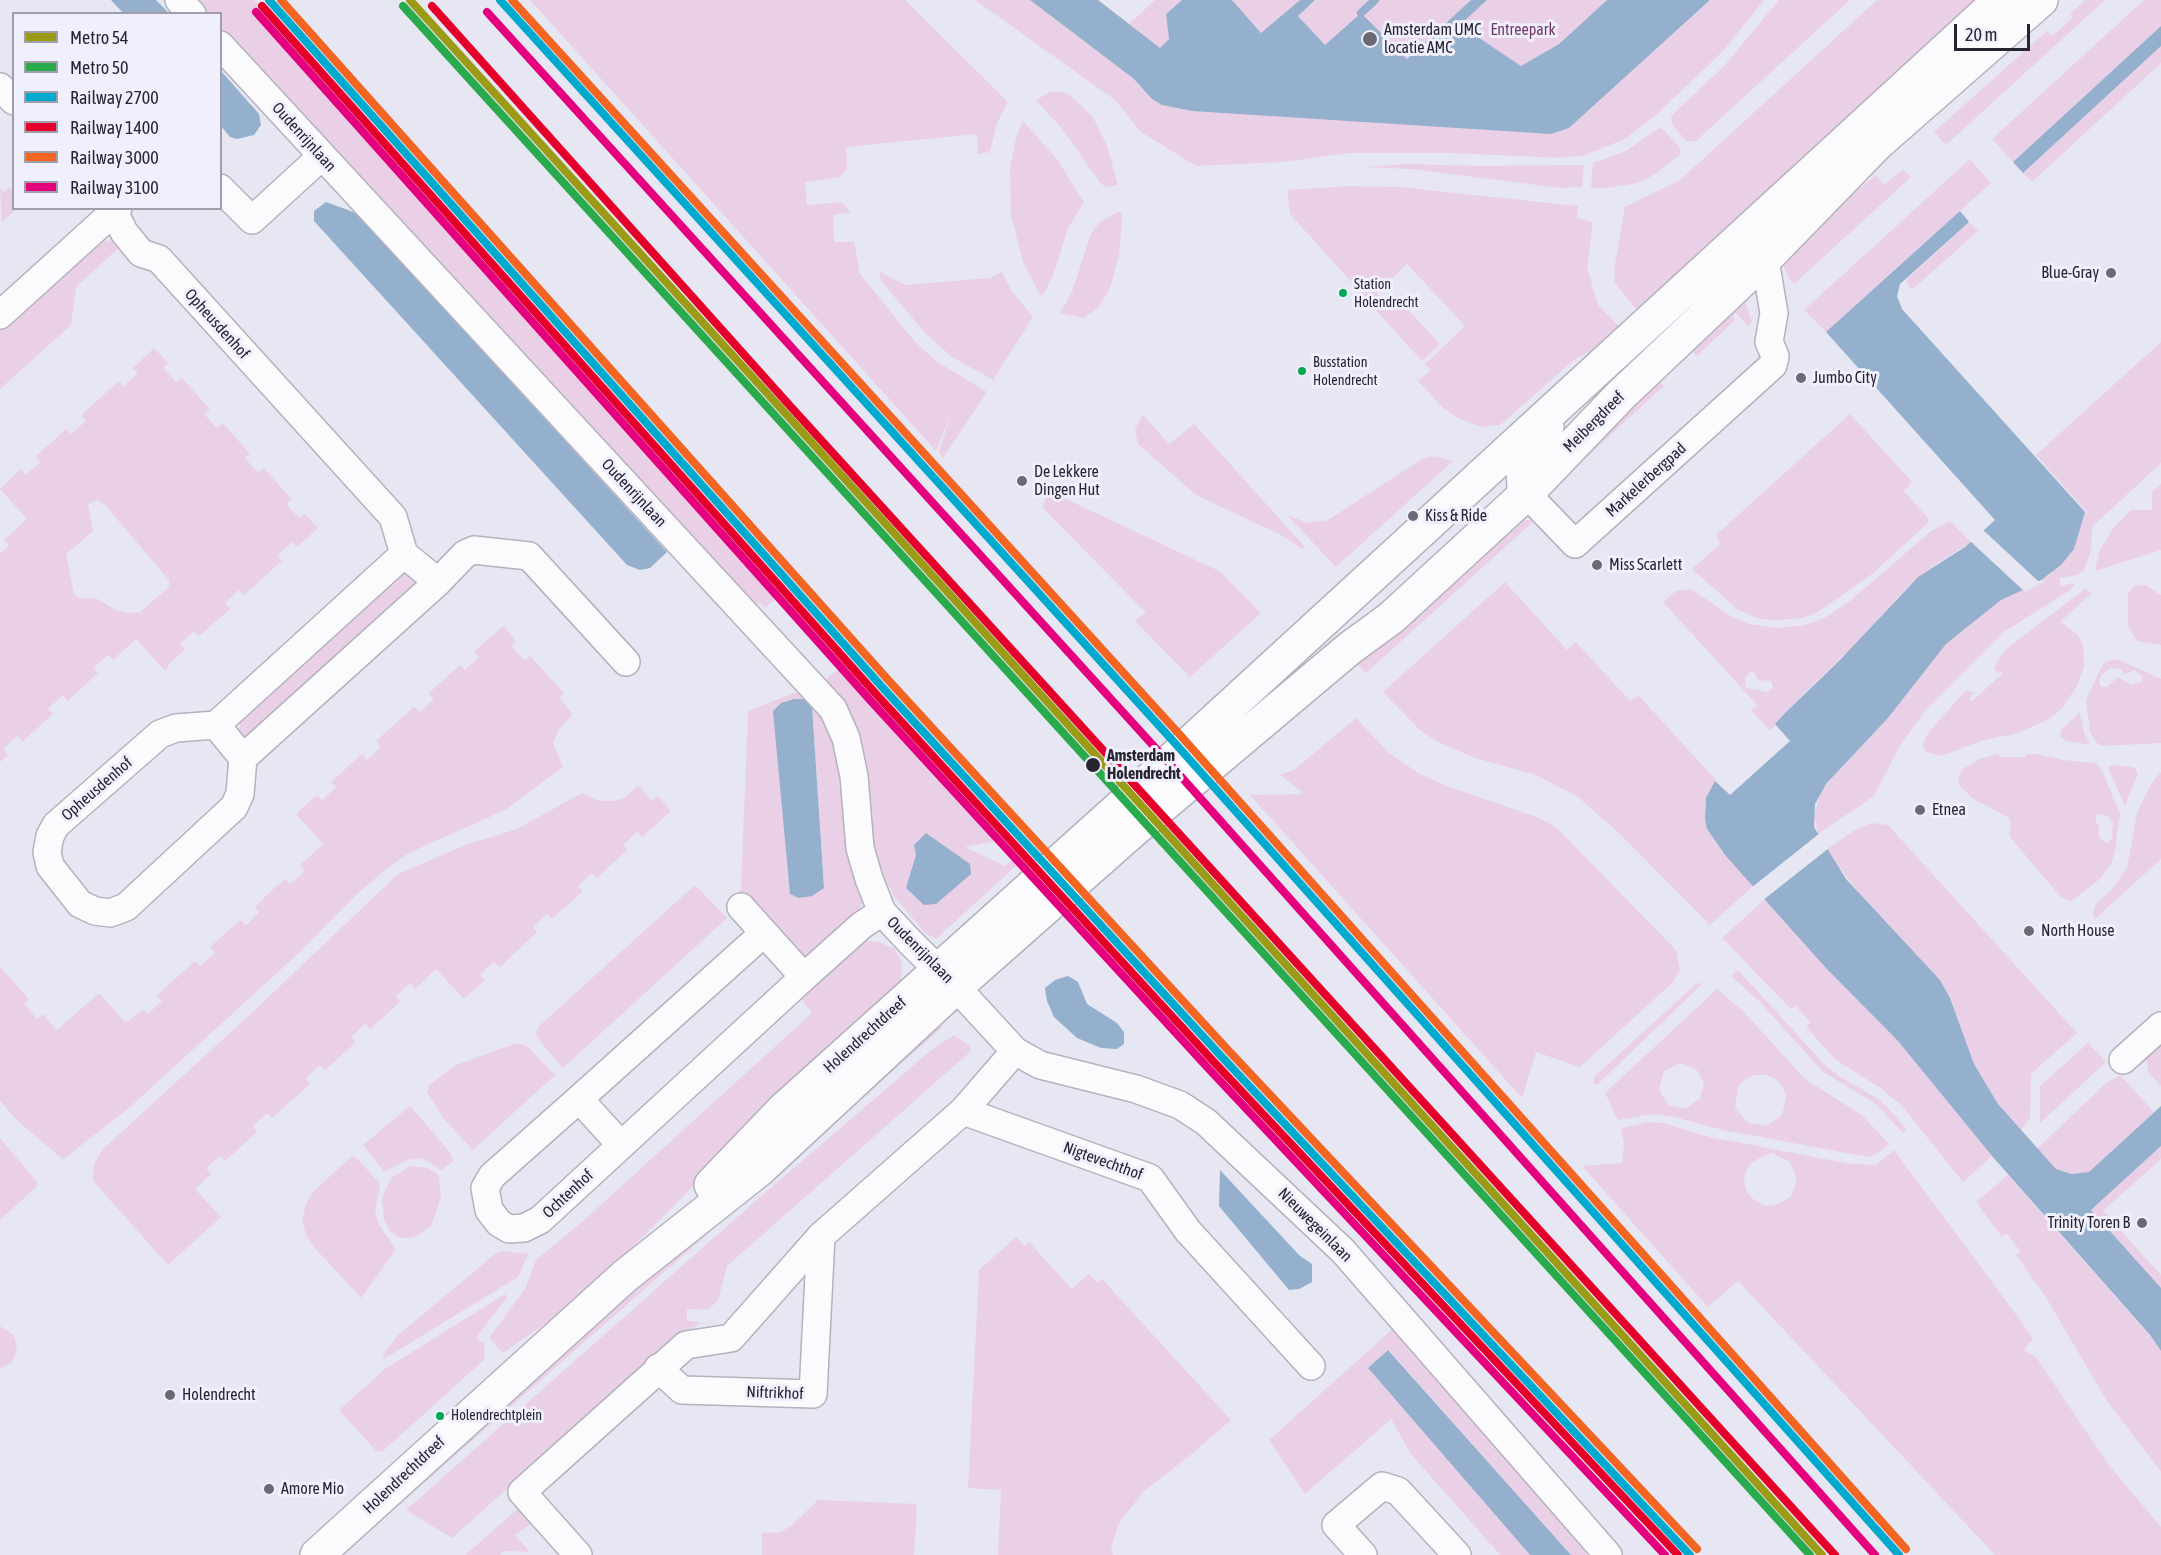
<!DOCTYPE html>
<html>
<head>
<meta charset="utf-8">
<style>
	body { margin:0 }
	#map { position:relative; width:2161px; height:1555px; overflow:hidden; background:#e7e6f3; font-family:"Asap Condensed",sans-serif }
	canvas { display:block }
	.legend { position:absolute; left:12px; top:12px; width:210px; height:198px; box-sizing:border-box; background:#f0effe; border:2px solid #a09eab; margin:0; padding:8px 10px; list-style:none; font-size:18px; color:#27252f }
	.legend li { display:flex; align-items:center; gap:12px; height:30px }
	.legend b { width:30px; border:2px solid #a09eab }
	.scale { position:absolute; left:1954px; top:24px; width:76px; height:27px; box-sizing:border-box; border:3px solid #27252f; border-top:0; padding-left:8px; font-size:18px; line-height:21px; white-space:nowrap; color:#27252f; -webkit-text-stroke:4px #f0effe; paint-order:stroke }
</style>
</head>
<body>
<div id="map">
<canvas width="2161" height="1555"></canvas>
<ul class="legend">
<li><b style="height:8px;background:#9c9b18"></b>Metro 54</li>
<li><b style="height:8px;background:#29ab4d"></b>Metro 50</li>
<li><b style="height:8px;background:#00a9ce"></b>Railway 2700</li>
<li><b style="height:8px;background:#e4002b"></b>Railway 1400</li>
<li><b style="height:8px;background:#f26522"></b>Railway 3000</li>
<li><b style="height:8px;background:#e5007d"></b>Railway 3100</li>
</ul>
<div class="scale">20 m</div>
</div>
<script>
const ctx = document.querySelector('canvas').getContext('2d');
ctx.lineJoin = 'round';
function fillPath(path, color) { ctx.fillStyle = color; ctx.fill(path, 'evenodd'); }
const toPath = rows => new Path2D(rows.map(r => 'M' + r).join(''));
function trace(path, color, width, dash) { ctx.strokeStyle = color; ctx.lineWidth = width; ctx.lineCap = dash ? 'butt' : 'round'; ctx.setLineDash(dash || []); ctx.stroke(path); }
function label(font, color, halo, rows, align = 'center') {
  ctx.font = font + ' "Asap Condensed",sans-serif'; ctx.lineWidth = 6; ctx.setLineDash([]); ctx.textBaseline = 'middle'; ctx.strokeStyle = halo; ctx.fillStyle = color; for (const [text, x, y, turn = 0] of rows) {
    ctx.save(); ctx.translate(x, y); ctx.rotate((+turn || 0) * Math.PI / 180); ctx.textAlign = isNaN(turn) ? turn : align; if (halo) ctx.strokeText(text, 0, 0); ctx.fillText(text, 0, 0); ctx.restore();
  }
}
fillPath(toPath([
	[194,0,254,0,784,591,765,608,760,602,754,606,221,29,220,14,206,13],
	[530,0,905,0,1008,102,997,123,990,152,978,154,977,134,846,147,847,169,840,177,805,182,807,205,842,202,851,212,833,215,834,242,854,242,860,274,915,342,936,361,987,392,943,458,939,452,951,414,936,451],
	[975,0,1030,0,1134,79,1152,99,1569,128,1710,0,1764,0,1723,51,1657,114,1625,139,1585,155,1561,158,1452,153,1349,153,1283,162,1196,166,1141,132,1115,100],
	[1155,0,1182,0,1166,14,1169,39,1160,48,1129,24],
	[1232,0,1300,0,1261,33],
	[1315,0,1471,0,1407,59,1361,14,1325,45,1298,16],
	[1487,0,1607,0,1559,44,1521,66,1460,25],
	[1779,0,1850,0,1696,141,1686,141,1672,124,1671,116,1725,65],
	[1877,0,1990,0,1643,318,1615,283,1614,270,1625,207,1680,180],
	[2085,0,2105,0,1946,145,1934,132,2047,31,2052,36,2059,30,2073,17,2070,14],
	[2144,0,2161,0,2161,26,2013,162,1992,139],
	[2161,46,2161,63,2032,182,2023,173],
	[1050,92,1064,92,1071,96,1093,117,1107,146,1118,185,1107,187,1101,184,1063,130,1036,100],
	[1023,121,1056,158,1084,202,1068,228,1054,273,1043,295,1040,295,1023,262,1011,215,1010,169,1016,137],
	[1659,128,1663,129,1680,148,1681,154,1654,175,1638,183,1607,188,1591,188,1593,163,1626,151],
	[1970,159,1991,183,1826,332,1804,310],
	[1408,164,1477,166,1584,165,1582,187,1560,188,1411,169,1362,167],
	[1903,169,1911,177,1794,284,1788,277,1783,264,1791,247,1876,175,1884,185],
	[1351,186,1399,187,1578,206,1577,218,1593,222,1587,267,1598,305,1627,334,1575,359,1500,425,1481,427,1458,418,1443,408,1418,381,1431,370,1425,364,1465,326,1407,264,1377,293,1379,296,1371,304,1290,214,1287,190],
	[9,187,13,192,14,208,16,209,2,222,0,188,4,192],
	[1119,211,1121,212,1122,224,1119,255,1110,288,1098,308,1084,318,1060,313,1072,292,1091,234,1099,223],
	[1969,222,1978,231,1914,288,1910,288,1906,280],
	[117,240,125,242,76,287,71,325,0,389,0,328,96,242],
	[879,271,905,285,990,278,1002,272,1011,290,1033,317,993,380,952,357,927,335,881,281],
	[1742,292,1752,322,1748,326,1736,313,1733,316,1735,320,1697,356,1693,352,1683,361,1676,354],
	[1383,300,1392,309,1400,301,1440,344,1422,361,1374,308],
	[2161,342,2161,463,2092,527,2091,551,2084,570,2077,575,2059,578,2061,586,2076,583,2069,591,2005,631,1924,712,1898,749,1874,796,1818,834,1814,816,1821,790,1888,718,1946,644,2001,600,2049,575,2071,553,2085,512,2091,517,2036,455],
	[154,348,168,363,163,368,176,382,182,378,210,409,204,414,217,428,223,423,250,454,245,458,258,473,264,468,291,499,286,504,299,518,305,514,318,528,297,547,292,542,278,555,282,561,244,595,239,590,225,603,230,609,199,636,194,631,180,644,185,649,169,664,166,672,136,639,113,660,108,655,94,667,98,673,68,701,63,695,48,709,53,714,23,741,17,736,3,749,8,755,0,762,0,554,9,545,4,540,27,519,0,489,21,469,26,475,40,462,36,456,66,429,71,434,86,421,81,415,119,381,124,386,138,373,133,368],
	[97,500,105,505,169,580,169,587,140,612,127,613,115,610,98,599,79,598,74,594,66,554,93,531,88,504],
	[1658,369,1666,377,1660,382,1664,386,1546,494],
	[1850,414,1912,482,1904,491,1928,518,1928,523,1872,574,1818,612,1802,618,1778,620,1760,619,1738,610,1692,569,1720,544,1716,535],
	[1143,415,1169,444,1194,424,1305,547,1302,549,1283,536,1196,495,1138,444,1135,429],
	[1435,456,1453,461,1336,567,1287,515,1308,523,1328,520,1422,459],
	[2161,484,2161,550,2095,571,2099,552,2114,527,2131,510,2152,510,2152,492],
	[1049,491,1219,571,1261,613,1190,677,1135,621,1146,613,1042,507],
	[1514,519,1535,520,1366,673,1353,660],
	[1950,521,1971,542,1933,566,1907,587,1852,648,1804,693,1770,731,1751,710,1757,705,1663,602,1676,591,1691,589,1729,615,1749,624,1778,628,1805,625,1826,617,1850,601,1931,531],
	[1750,672,1755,673,1758,680,1771,681,1773,688,1768,692,1746,688,1745,678],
	[401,571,413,578,414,585,245,739,239,733,241,714],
	[1505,582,1567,650,1576,642,1630,701,1639,696,1716,780,1705,802,1707,829,1721,850,1753,886,1710,925,1621,835,1578,797,1536,775,1472,757,1436,741,1420,730,1383,692],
	[2145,585,2161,595,2161,645,2137,641,2128,626,2128,593,2134,586],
	[2085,589,2092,593,2026,653,2061,622,2078,635,2083,645,2084,667,2077,686,2062,708,2051,718,2018,733,1981,741,1941,756,1926,752,1922,745,1929,732,1966,690,1975,693,1969,698,1972,701,2002,674,2000,671,1997,673,1994,667,2005,650],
	[503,626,516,641,511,646,524,660,530,656,564,693,559,698,573,714,559,729,553,743,563,767,505,810,409,853,384,871,357,894,300,952,130,1107,65,1158,62,1159,17,1120,0,1101,0,967,29,999,24,1004,37,1019,43,1014,57,1030,99,993,126,1023,143,1009,148,1014,162,1001,157,995,195,961,200,966,215,953,210,947,240,920,246,925,259,912,255,907,270,892,285,879,290,884,305,871,300,865,323,844,296,814,317,795,322,800,336,787,331,782,362,754,367,760,381,747,376,741,414,707,420,712,434,699,429,693,460,665,465,670,479,657,474,652],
	[2117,659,2161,679,2161,743,2102,746,2097,743,2090,732,2086,700,2102,666,2106,662],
	[2111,668,2120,669,2125,674,2134,670,2142,676,2142,682,2132,685,2118,677,2107,687,2101,687,2099,682,2101,675],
	[849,660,994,819,984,829,995,841,965,847,1005,866,1012,860,1017,865,936,939,925,933,894,896,876,861,861,746,854,722,842,700,825,680],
	[794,693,806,694,826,722,835,742,847,844,862,902,858,913,812,956,805,957,797,955,739,894,741,887,748,711],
	[812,707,824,888,790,893,774,711],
	[2080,712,2084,732,2090,745,2066,741,2060,737,2061,730],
	[1356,718,1388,752,1418,773,1449,787,1537,817,1556,827,1676,950,1680,971,1673,982,1580,1067,1536,1052,1522,1098,1250,795,1304,794,1280,775,1295,769],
	[1997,754,2001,757,2026,757,2026,754,2036,754,2063,760,2095,763,2101,768,2120,814,2115,850,2112,862,2100,879,2071,901,2061,897,2009,836,2011,822,2009,818,1972,798,1959,785,1958,778,1963,769,1979,759],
	[2097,814,2108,816,2113,823,2112,838,2107,843,2099,838,2099,827,2095,820],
	[2112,765,2134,767,2138,773,2125,806,2108,768],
	[2161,772,2161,859,2095,919,2093,913,2096,904,2112,889,2127,868,2137,813,2151,784],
	[638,785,652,801,658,796,671,811,642,837,637,832,623,845,627,850,597,878,592,873,578,886,583,891,552,919,547,914,533,927,537,932,500,967,494,962,480,974,485,980,464,999,436,969,415,989,410,983,396,996,400,1002,370,1029,365,1024,351,1037,355,1043,325,1070,320,1065,306,1078,310,1084,272,1118,267,1113,253,1126,257,1132,225,1161,220,1156,206,1168,211,1174,195,1189,221,1217,168,1265,93,1181,94,1164,103,1149,257,1008,398,874,468,844,517,829,582,793,600,801,612,801,625,798],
	[1872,823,1888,825,2077,1033,2031,1074,2030,1118,2020,1131,1998,1104,1974,1064,1950,998,1940,980,1869,906,1826,850,1856,829],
	[695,885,727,918,563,1068,540,1041,536,1034,538,1027],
	[1765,899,1825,967,1898,1041,1992,1156,1963,1182,1902,1106,1882,1089,1836,1060,1806,1027,1810,1022,1796,1006,1791,1009,1722,938],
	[865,941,879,942,895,949,902,964,901,986,771,1108,583,1297,503,1353,489,1338,525,1289,536,1260,583,1221,812,1013,801,999],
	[1738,970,1825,1065,1839,1076,1880,1100,1907,1129,1903,1133,1876,1104,1822,1071,1760,1002,1731,976],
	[1703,983,1597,1085,1593,1084,1595,1076,1696,984],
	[1717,989,1744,1012,1805,1079,1862,1115,1889,1144,1879,1153,1868,1157,1723,1130,1674,1117,1653,1114,1618,1120,1605,1093],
	[1680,1063,1696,1069,1704,1083,1700,1098,1686,1109,1668,1105,1659,1089,1664,1071],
	[1755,1075,1766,1075,1776,1079,1783,1087,1786,1096,1782,1115,1767,1126,1748,1123,1735,1108,1738,1087,1745,1079],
	[944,1026,400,1504,398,1502,627,1292,927,1031],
	[954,1035,970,1046,970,1052,727,1266,718,1301,707,1310,687,1309,687,1321,701,1322,615,1393,452,1538,406,1510,751,1205,930,1051],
	[2161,1038,2161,1086,2148,1072,2146,1058,2146,1054],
	[517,1043,528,1047,555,1075,473,1150,443,1118,427,1092,429,1085,456,1065],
	[2088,1043,2106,1062,2040,1123,2040,1086],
	[2120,1075,2154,1112,2089,1172,2071,1174,2056,1169,2037,1149,2105,1084],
	[410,1106,449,1151,454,1161,441,1170,422,1158,410,1159,384,1172,363,1145],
	[1649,1122,1663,1123,1710,1137,1851,1164,1875,1165,1894,1150,2023,1324,2033,1339,2024,1350,2036,1357,2107,1463,2161,1527,2161,1555,1995,1555,1738,1281,1708,1307,1582,1166,1622,1163,1624,1144,1621,1128],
	[1771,1153,1790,1162,1797,1179,1791,1197,1774,1206,1764,1205,1754,1200,1747,1192,1744,1182,1746,1171,1752,1162],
	[0,1138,37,1182,36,1187,0,1220],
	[2161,1146,2161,1159,2103,1211,2161,1275,2161,1288,2091,1210],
	[352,1156,356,1157,380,1184,375,1211,379,1225,396,1249,361,1298,314,1247,307,1237,302,1221,306,1204,314,1191],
	[411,1166,428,1168,439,1176,441,1197,431,1226,413,1238,400,1238,390,1231,384,1220,382,1198,391,1178],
	[2008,1175,2150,1336,2161,1351,2161,1472,2107,1401,2045,1296,2016,1255,2021,1252,2007,1234,2002,1237,1976,1202],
	[1016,1237,1025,1246,1029,1242,1072,1289,1089,1274,1097,1283,1102,1279,1231,1420,1193,1453,1144,1491,1119,1523,1111,1548,1113,1555,998,1555,1001,1490,968,1488,979,1270],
	[504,1251,528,1254,518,1277,384,1359,383,1355,398,1335,495,1254],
	[505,1294,507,1297,476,1338,484,1343,485,1359,383,1451,377,1452,339,1410,385,1369],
	[0,1326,14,1335,17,1349,12,1362,0,1369],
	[1396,1326,1550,1510,1587,1555,1571,1555,1389,1350,1368,1368,1530,1555,1500,1555,1411,1454,1391,1419,1305,1494,1269,1440],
	[818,1500,917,1504,914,1555,762,1555,762,1533,780,1532,791,1526],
	[520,1507,532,1523,515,1535,530,1552,504,1551,499,1555,465,1555]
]), '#ead0e7');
fillPath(toPath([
	[111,0,156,0,169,13,123,13],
	[1030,0,1098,0,1160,48,1169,39,1166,14,1182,0,1232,0,1261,33,1300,0,1315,0,1298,16,1325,45,1361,13,1407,59,1471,0,1487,0,1460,25,1521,66,1559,44,1607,0,1710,0,1569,128,1551,134,1192,111,1162,105,1152,99,1134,79],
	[2161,26,2161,46,2023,173,2013,162],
	[221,71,259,114,261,125,254,135,237,139,230,137,221,126],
	[326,202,356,213,667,552,650,568,640,570,627,565,314,221,314,211],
	[1960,211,1969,222,1900,284,1897,296,1902,309,2085,512,2074,549,2061,565,2036,584,2001,600,1946,644,1888,718,1826,784,1815,804,1814,827,1846,879,1940,980,1950,998,1974,1064,1998,1104,2056,1169,2071,1174,2089,1172,2161,1106,2161,1146,2091,1210,2161,1288,2161,1351,2150,1335,1992,1156,1898,1041,1825,967,1725,855,1707,829,1705,819,1706,798,1715,781,1730,795,1790,741,1775,724,1785,713,1840,660,1918,577,1965,547,1995,520,1826,332],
	[794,699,805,699,812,707,824,888,812,896,799,898,790,894,773,711,781,703],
	[926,833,970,864,971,874,936,904,924,905,906,888,916,855,914,845],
	[1068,976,1078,982,1087,1004,1117,1023,1124,1032,1124,1044,1117,1049,1101,1048,1077,1038,1054,1017,1047,1001,1045,988,1055,980],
	[1220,1170,1300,1256,1312,1264,1312,1282,1299,1289,1289,1290,1219,1206],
	[1388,1350,1571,1555,1530,1555,1368,1368]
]), '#94b0cc');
fillPath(toPath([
	[1981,528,2038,581,2047,580,2025,592,1969,540],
	[1820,833,1829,848,1762,901,1751,888]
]), '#e7e6f3');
trace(toPath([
	[1361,13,1375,0]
]), '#94b0cc', 8);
const minor = toPath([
	[179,0,192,14],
	[220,45,833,709,846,738,854,776,860,848,869,879,882,912,911,943,956,987,1015,1051,1040,1065,1136,1089,1180,1105,1206,1122,1343,1251,1608,1555],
	[0,87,14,101],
	[220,188,252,220,322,156],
	[112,208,124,232,141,253,159,259,393,517,404,554,438,582,465,554,474,550,529,556,626,662],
	[0,315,118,208],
	[1550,427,1520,467,1521,488,1575,544,1773,365,1775,356,1769,342,1774,313,1765,260],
	[216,725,404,554],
	[243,758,216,725,176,728,160,734,56,825,50,836,47,852,50,866,80,904,95,911,110,913,126,907,234,807,240,794,243,758,438,582],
	[804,977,862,925,882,912],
	[2123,1060,2161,1026],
	[579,1099,764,933],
	[963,1111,1150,1178,1188,1231,1311,1366],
	[621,1145,579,1099,492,1176,485,1188,489,1210,499,1223,509,1229,524,1228,540,1220,804,977,741,907],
	[658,1368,682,1390,813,1394,821,1236],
	[578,1555,522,1492,686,1345,731,1338,821,1236,963,1111,1015,1051],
	[1363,1555,1336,1525,1382,1486,1398,1491,1457,1555]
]);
const secondary = toPath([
	[711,1185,784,1109,1119,808,2000,0],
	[317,1555,625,1276,760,1169,956,987,1135,829,1350,648,1391,618,1527,493,1621,395,1770,254,1878,143,2041,0]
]);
trace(minor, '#b3b2bd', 30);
trace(secondary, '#b3b2bd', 36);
trace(minor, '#fbfbfd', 27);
trace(secondary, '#fbfbfd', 33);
trace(toPath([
	[269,0,883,688,1221,1056,1690,1555],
	[500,0,1173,741,1899,1555]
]), '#00a9ce', 8);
trace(toPath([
	[262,6,876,694,1214,1062,1678,1555],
	[432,6,791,407,1835,1555]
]), '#e4002b', 8);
trace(toPath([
	[281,0,890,682,1228,1050,1697,1549],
	[512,0,1180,735,1906,1549]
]), '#f26522', 8);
trace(toPath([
	[256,12,870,700,1208,1068,1665,1555],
	[487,12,1160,753,1875,1555]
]), '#e5007d', 8);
trace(toPath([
	[410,0,1822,1555]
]), '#9c9b18', 8);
trace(toPath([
	[403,6,1810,1555]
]), '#29ab4d', 8);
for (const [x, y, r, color] of [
	[1370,39,8,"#6a6974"],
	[2111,273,6,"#6a6974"],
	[1343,293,5,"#00a651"],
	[1302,371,5,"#00a651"],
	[1801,378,6,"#6a6974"],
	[1022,481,6,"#6a6974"],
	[1413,516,6,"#6a6974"],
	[1597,565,6,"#6a6974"],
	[1093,765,8,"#27252f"],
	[1920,810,6,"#6a6974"],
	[2029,931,6,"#6a6974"],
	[2142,1223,6,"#6a6974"],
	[170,1395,6,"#6a6974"],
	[440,1416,5,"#00a651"],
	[269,1489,6,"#6a6974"]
]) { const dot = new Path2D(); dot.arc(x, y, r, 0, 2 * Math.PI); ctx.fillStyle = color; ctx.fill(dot); trace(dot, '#f0effe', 2); }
label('14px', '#27252f', '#f0effe', [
	["Station",1354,285],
	["Holendrecht",1354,303],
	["Busstation",1313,363],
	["Holendrecht",1313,381],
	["Holendrechtplein",451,1416]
], 'left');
label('16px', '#27252f', '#f0effe', [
	["Amsterdam UMC",1384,30],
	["locatie AMC",1384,48],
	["Blue-Gray",2099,273,"right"],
	["Jumbo City",1813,378],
	["De Lekkere",1034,472],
	["Dingen Hut",1034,490],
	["Kiss & Ride",1425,516],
	["Miss Scarlett",1609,565],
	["Etnea",1932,810],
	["North House",2041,931],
	["Trinity Toren B",2130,1223,"right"],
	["Holendrecht",182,1395],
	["Amore Mio",281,1489]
], 'left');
label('16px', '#723863', '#f0effe', [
	["Entreepark",1523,30]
]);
label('16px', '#27252f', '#f0effe', [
	["Oudenrijnlaan",304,137,48],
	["Opheusdenhof",217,324,48],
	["Meibergdreef",1594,422,-45],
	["Markelerbergpad",1646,480,-42],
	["Oudenrijnlaan",634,493,47],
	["Opheusdenhof",97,789,-41],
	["Oudenrijnlaan",920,950,45],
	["Holendrechtdreef",865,1035,-42],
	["Nigtevechthof",1103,1161,20],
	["Ochtenhof",568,1194,-43],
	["Nieuwegeinlaan",1315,1225,45],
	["Niftrikhof",775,1393,2],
	["Holendrechtdreef",404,1475,-43]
]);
label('bold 16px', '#27252f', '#f0effe', [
	["Amsterdam",1107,756],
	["Holendrecht",1107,774]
], 'left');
</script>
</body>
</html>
